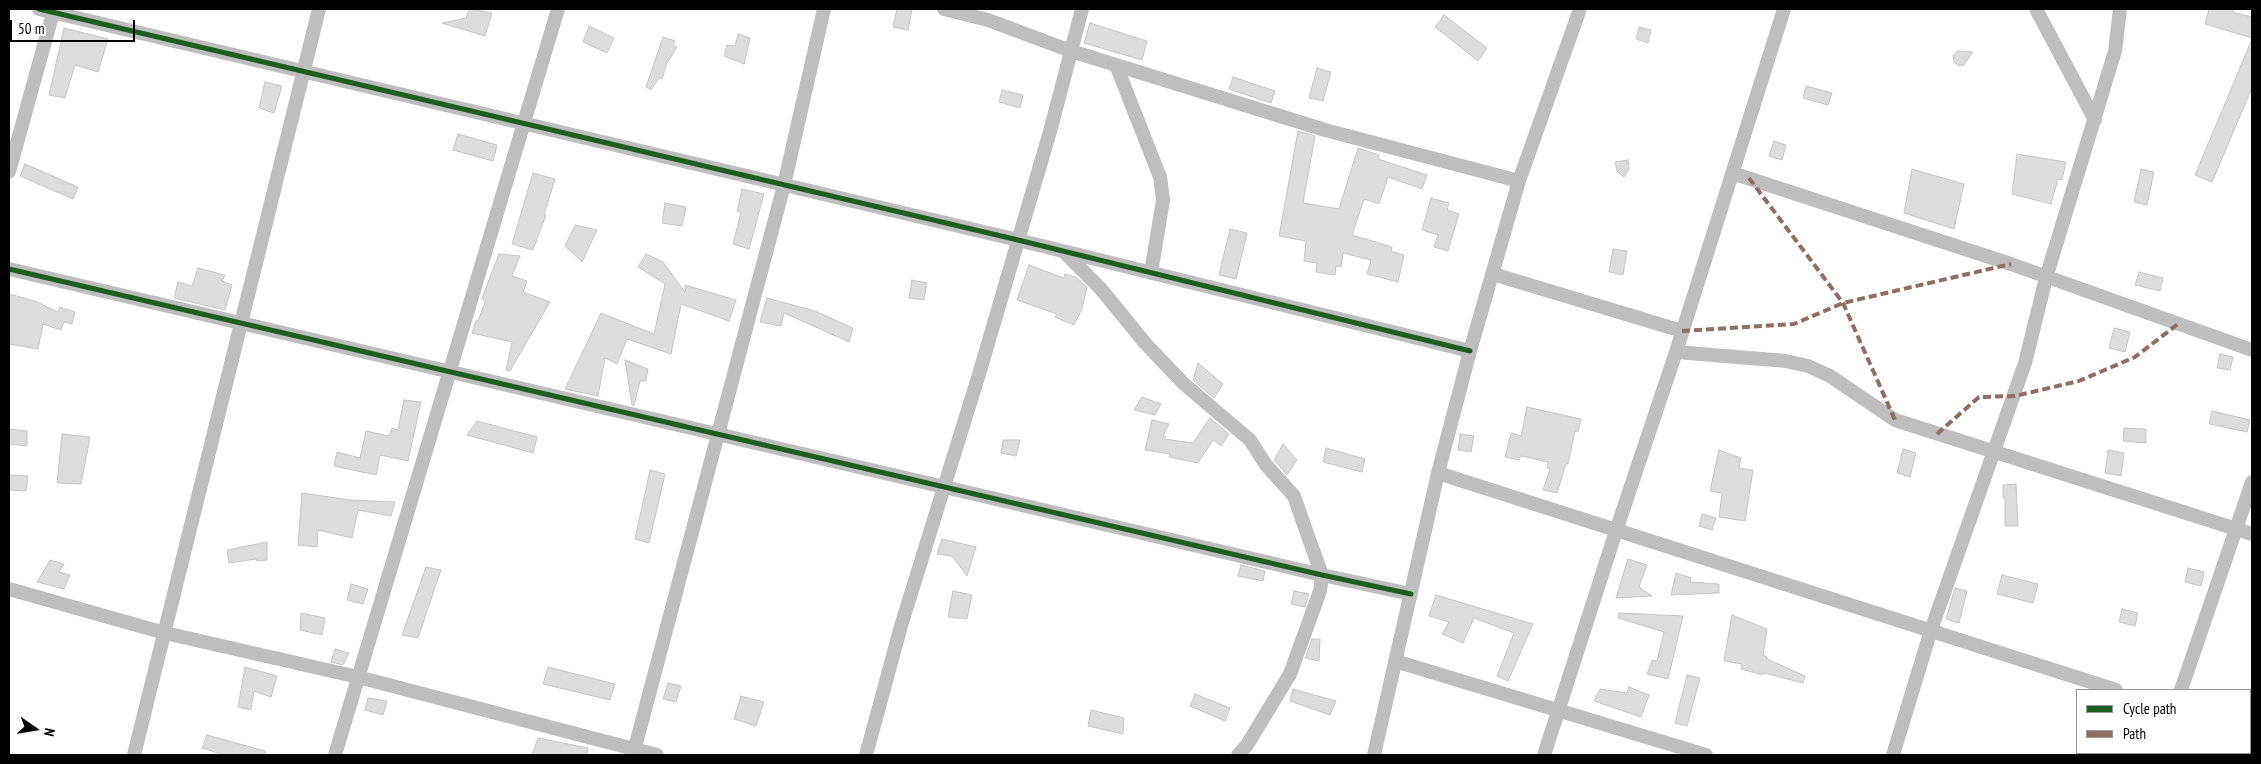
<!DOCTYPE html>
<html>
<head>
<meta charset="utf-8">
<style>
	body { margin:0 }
	#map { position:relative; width:2261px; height:764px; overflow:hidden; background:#fff; font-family:"PT Sans Narrow",sans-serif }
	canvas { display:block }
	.frame { position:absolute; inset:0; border:10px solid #000; pointer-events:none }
	.legend { position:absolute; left:2076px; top:689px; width:175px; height:65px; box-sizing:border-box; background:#fff; border:1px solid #999; margin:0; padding:6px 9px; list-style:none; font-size:15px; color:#000 }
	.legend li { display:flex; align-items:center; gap:10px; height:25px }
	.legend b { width:25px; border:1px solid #999 }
	.north { position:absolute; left:10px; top:704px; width:50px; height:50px; -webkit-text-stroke:4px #fff; paint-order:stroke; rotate:103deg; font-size:14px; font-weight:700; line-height:20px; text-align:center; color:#000 }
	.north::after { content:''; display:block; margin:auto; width:18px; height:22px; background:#000; clip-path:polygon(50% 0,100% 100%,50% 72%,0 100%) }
	.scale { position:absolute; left:10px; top:20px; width:125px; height:22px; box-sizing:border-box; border:2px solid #000; border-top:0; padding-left:6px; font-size:15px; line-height:18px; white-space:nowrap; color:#000; -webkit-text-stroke:4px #fff; paint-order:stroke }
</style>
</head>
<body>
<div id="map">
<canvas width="2261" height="764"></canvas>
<div class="frame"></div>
<ul class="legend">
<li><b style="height:6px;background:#1b5e20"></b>Cycle path</li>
<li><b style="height:6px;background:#8d6e63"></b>Path</li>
</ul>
<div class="north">N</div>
<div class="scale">50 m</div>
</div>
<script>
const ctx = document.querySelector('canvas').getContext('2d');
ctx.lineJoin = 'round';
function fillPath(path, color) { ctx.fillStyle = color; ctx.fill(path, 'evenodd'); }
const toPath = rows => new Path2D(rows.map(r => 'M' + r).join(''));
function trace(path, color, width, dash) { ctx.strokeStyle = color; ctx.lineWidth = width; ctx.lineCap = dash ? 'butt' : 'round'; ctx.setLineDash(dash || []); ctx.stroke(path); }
const building = toPath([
	[469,9,492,13,485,36,442,23,466,18,469,9],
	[897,9,912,9,908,30,893,27,897,9],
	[2209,9,2233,9,2232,12,2252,17,2252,38,2205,24,2209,9],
	[1444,15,1487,48,1478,61,1435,27,1444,15],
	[1090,23,1147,41,1142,60,1084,43,1090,23],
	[589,26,614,38,607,53,583,42,589,26],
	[1639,27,1651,30,1648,43,1636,39,1639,27],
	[64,28,108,39,98,72,75,65,65,98,49,95,64,28],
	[738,34,750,38,744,64,724,56,727,45,735,46,738,34],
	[663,37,675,41,673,45,677,47,667,63,662,79,659,78,651,90,646,87,663,37],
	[2252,39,2252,88,2212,182,2195,175,2252,39],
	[1958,51,1973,52,1964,65,1959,66,1954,62,1953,55,1958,51],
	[1317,68,1331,72,1323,101,1309,98,1317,68],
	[1233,77,1275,91,1271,103,1229,89,1233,77],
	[265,82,282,86,274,113,259,108,265,82],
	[1806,86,1832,93,1828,105,1803,98,1806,86],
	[1002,90,1023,95,1020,108,999,102,1002,90],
	[1298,131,1315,136,1303,203,1339,209,1358,148,1379,155,1378,159,1427,175,1422,189,1388,177,1379,204,1364,199,1352,235,1392,247,1391,251,1404,255,1398,282,1367,274,1371,260,1343,253,1341,267,1336,266,1335,275,1316,272,1317,263,1304,261,1306,241,1279,236,1298,131],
	[458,134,497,145,493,161,453,150,458,134],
	[1774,141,1786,145,1782,160,1769,156,1774,141],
	[2017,154,2066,162,2062,180,2058,179,2051,204,2012,194,2017,154],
	[1628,160,1629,169,1624,177,1617,171,1615,162,1628,160],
	[25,164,78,187,73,199,20,176,25,164],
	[1912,169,1964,184,1954,229,1904,213,1912,169],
	[2141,169,2154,172,2147,205,2134,202,2141,169],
	[533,173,555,179,544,215,546,215,533,250,512,244,533,173],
	[742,189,764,194,749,249,733,244,741,212,737,211,742,189],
	[1431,198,1449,203,1447,210,1459,214,1448,251,1434,247,1438,235,1422,230,1431,198],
	[665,203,686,207,682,226,662,223,665,203],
	[575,225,597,230,582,262,565,246,575,225],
	[1230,229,1247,233,1236,279,1219,275,1230,229],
	[1613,249,1627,251,1623,275,1609,272,1613,249],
	[499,254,520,256,512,276,527,281,523,292,550,302,510,371,506,370,512,342,472,333,476,321,478,321,485,302,482,298,499,254],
	[646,254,663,262,685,292,685,285,736,300,729,321,681,304,671,354,627,339,617,364,605,358,598,396,565,389,601,313,654,334,665,284,638,267,646,254],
	[1029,265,1064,278,1065,274,1076,277,1087,287,1082,309,1074,325,1055,317,1057,314,1017,300,1029,265],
	[198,268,225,275,222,281,232,285,225,310,174,298,178,282,192,286,198,268],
	[2139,272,2163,278,2160,291,2135,285,2139,272],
	[912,280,927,283,924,300,909,298,912,280],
	[9,294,35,301,58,312,60,307,75,312,72,324,64,322,61,330,43,324,38,349,9,344,9,294],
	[767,298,815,311,853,328,849,342,784,313,781,326,760,322,767,298],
	[2114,328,2130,332,2125,352,2109,348,2114,328],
	[2220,354,2233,357,2230,370,2217,368,2220,354],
	[625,360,648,369,646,381,640,381,634,406,632,405,625,360],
	[1198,363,1223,384,1214,398,1193,380,1198,363],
	[1142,397,1161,404,1155,415,1134,410,1142,397],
	[404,400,421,402,408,461,380,455,376,475,334,466,337,452,360,458,366,431,389,436,392,428,398,430,404,400],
	[1527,407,1581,419,1578,432,1575,431,1568,464,1566,464,1557,493,1543,490,1550,469,1547,468,1548,462,1521,456,1519,460,1505,457,1511,433,1521,436,1527,407],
	[2212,411,2250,420,2247,432,2209,424,2212,411],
	[1210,418,1229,434,1221,446,1213,440,1198,463,1169,457,1170,454,1145,450,1152,420,1169,424,1163,436,1166,437,1164,439,1193,443,1210,418],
	[477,421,537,437,533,453,467,435,477,421],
	[2124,428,2146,429,2146,443,2123,441,2124,428],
	[9,429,27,431,27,446,9,444,9,429],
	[62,434,90,437,81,484,57,483,62,434],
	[1460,434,1474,436,1471,452,1458,450,1460,434],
	[1003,440,1020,440,1016,456,1001,453,1003,440],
	[1283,444,1297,460,1287,475,1274,460,1283,444],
	[1326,448,1365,459,1362,472,1323,462,1326,448],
	[1903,449,1916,453,1910,477,1897,473,1903,449],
	[1719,450,1741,458,1739,468,1753,470,1745,521,1719,517,1722,493,1710,491,1719,450],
	[2108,450,2124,453,2121,476,2105,473,2108,450],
	[650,470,665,474,649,543,635,539,650,470],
	[9,475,28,476,26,491,9,490,9,475],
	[2016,484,2018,526,2005,526,2005,498,2003,498,2003,485,2016,484],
	[302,493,350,500,395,502,391,516,358,510,352,538,318,530,317,547,298,545,302,493],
	[1702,514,1716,518,1712,530,1699,526,1702,514],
	[942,539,976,547,967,576,952,556,937,554,942,539],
	[267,542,267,560,257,561,256,559,229,563,227,550,267,542],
	[1628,559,1647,565,1639,587,1652,596,1616,598,1628,559],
	[50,560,64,564,59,572,70,575,64,589,37,582,50,560],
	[1241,565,1265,571,1263,581,1238,576,1241,565],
	[426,567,441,570,418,638,402,635,426,567],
	[2188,568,2204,572,2201,586,2185,582,2188,568],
	[1676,573,1691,578,1690,582,1719,584,1719,593,1671,595,1676,573],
	[2002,575,2038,584,2033,603,1997,594,2002,575],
	[351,584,368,589,363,604,347,600,351,584],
	[1955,588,1967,591,1959,623,1946,619,1955,588],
	[953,591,972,595,967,619,948,617,953,591],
	[1294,591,1309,594,1305,607,1291,604,1294,591],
	[1436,595,1533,624,1508,681,1497,676,1514,633,1474,618,1463,643,1442,634,1449,622,1429,616,1436,595],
	[2122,609,2138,613,2135,626,2119,622,2122,609],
	[301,613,325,618,322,635,300,630,301,613],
	[1619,613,1683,616,1668,679,1647,674,1652,660,1657,661,1664,632,1618,618,1619,613],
	[1732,615,1767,629,1763,655,1767,657,1767,659,1805,676,1803,683,1764,673,1763,675,1741,669,1742,664,1724,661,1732,615],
	[1312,639,1320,639,1319,661,1305,658,1312,639],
	[335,649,349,653,343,665,331,662,335,649],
	[245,667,277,676,271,697,254,691,251,710,238,707,245,667],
	[548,667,615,684,610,700,543,684,548,667],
	[1687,675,1700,678,1687,726,1675,723,1687,675],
	[668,683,681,686,676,702,663,699,668,683],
	[1629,687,1649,695,1641,717,1594,701,1600,689,1627,693,1629,687],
	[1293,689,1336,701,1330,715,1290,701,1293,689],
	[1195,694,1230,708,1225,721,1190,706,1195,694],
	[741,696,764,702,756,726,734,719,741,696],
	[368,698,387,701,383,715,365,710,368,698],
	[1091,710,1124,718,1123,734,1088,726,1091,710],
	[207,735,265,751,265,755,225,755,202,748,207,735],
	[538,738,588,748,587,755,532,755,538,738]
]);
fillPath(building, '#dcdcdc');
trace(building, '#c5c5c5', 1);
trace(toPath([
	[39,9,1018,240,1470,351],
	[944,9,988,20,1071,51,1325,130,1519,181],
	[2036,9,2095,120],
	[1116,65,1160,177,1163,200,1151,273],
	[9,172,54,9],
	[1732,173,2011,264,2252,350],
	[1064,252,1101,289,1145,343,1183,383,1250,440,1266,465,1294,496,1309,539,1322,575,1320,591,1290,674,1247,745,1238,755],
	[9,269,1322,575,1411,594],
	[1493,274,1682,331],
	[1676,352,1786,361,1808,366,1830,376,1895,420,2252,534],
	[1438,473,2116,690],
	[9,589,165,633,358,677,657,755],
	[1395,661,1706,755],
	[2181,690,2252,482],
	[2250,734,2252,735],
	[134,755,319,9],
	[335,755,558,9],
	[633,755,784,185,824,9],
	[866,755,901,626,980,371,1051,128,1082,9],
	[1374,755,1438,473,1470,351,1519,181,1580,9],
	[1544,755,1616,531,1676,352,1784,9],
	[1893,755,1931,630,2025,363,2046,278,2115,51,2120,9],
	[2159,755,2160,753]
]), '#bebebe', 14);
trace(toPath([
	[1749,178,1843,303,1895,420],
	[1682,331,1794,324,1843,303,2011,264],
	[1937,434,1979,397,2015,396,2079,381,2135,357,2178,324]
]), '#8d6e63', 4, [8, 4]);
trace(toPath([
	[39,9,1018,240,1470,351],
	[9,269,1322,575,1411,594]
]), '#1b5e20', 5);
</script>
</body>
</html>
